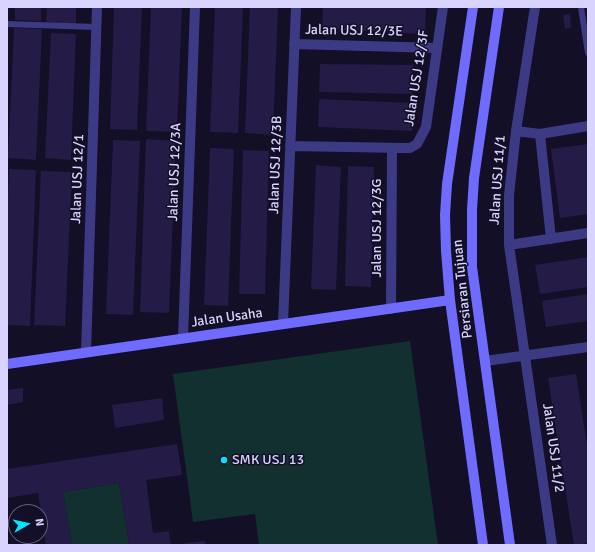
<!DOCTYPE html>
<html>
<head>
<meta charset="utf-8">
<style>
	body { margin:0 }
	#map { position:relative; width:595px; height:552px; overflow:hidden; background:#130f26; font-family:Signika,sans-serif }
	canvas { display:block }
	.frame { position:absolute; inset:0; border:8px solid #d9d4ff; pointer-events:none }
	.north { position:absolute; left:8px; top:504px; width:40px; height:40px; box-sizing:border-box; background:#130f26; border:1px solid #625e7d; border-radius:50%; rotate:82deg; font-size:11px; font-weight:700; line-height:16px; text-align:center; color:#d9d4ff }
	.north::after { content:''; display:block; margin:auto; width:14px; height:18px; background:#00e5ff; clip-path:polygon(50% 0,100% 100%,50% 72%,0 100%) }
</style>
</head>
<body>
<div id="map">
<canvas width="595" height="552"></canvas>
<div class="frame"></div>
<div class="north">N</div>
</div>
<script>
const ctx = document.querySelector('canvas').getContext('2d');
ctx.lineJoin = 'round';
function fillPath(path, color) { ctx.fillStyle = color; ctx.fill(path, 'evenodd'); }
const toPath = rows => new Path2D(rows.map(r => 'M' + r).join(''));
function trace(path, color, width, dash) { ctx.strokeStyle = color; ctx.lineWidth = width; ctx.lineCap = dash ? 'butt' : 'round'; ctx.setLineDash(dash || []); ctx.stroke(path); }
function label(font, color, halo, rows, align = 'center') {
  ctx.font = font + ' Signika,sans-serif'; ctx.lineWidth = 3; ctx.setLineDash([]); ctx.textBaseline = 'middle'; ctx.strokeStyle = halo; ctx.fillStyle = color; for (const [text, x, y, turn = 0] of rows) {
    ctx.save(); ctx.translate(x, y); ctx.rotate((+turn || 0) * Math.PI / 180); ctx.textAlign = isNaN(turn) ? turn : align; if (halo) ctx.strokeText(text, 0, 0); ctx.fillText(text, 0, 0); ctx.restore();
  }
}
fillPath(toPath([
	[410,341,438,545,259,545,255,514,193,522,173,374],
	[119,483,129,545,72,545,63,492]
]), '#12302f');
fillPath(toPath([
	[15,7,41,7,41,21,15,20],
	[47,7,76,7,76,24,46,22],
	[114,7,142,7,137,130,110,129],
	[151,7,182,7,177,132,146,131],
	[215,7,243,7,238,133,210,132],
	[250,7,278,7,273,135,245,133],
	[323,7,426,7,425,34,322,29],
	[570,14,571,28,565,29,563,15],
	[14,28,42,29,36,160,8,158],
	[51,33,76,34,71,160,45,158],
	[320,64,413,65,412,94,319,92],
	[319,99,413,103,412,131,318,127],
	[146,139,176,141,169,313,140,312],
	[113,140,140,141,133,315,106,314],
	[588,144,588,214,560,218,551,149],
	[210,148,234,149,228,306,204,305],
	[243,150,269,151,265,294,239,294],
	[316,165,341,167,336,290,311,289],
	[348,166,374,167,371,287,345,286],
	[9,169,36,170,30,326,7,325,7,229],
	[41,171,72,172,65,326,34,325],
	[588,257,588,287,540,294,535,265],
	[588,294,588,321,546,327,542,301],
	[576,374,588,451,588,543,574,545,548,378],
	[23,388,23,402,7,405,7,390],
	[162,398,164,420,115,428,112,405],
	[177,444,182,475,146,480,153,533,169,531,171,545,129,545,119,483,63,492,72,545,46,545,38,493,7,498,7,469],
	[205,541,206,545,186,545,185,543]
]), '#241b47');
trace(toPath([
	[581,7,588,53],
	[7,24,96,27]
]), '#3d3a85', 6);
trace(toPath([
	[535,7,516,131,509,195,509,245,552,545],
	[294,44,437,48],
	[516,131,540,134,588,126],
	[540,134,551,239],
	[290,146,403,148,410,148,417,144,426,127,443,7],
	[509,245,588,233],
	[391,309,392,148],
	[283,324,296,7],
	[183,338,195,7],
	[86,352,97,7],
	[485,361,588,347]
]), '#3d3a85', 10);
trace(toPath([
	[473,7,447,184,445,215,446,251,450,300,483,545],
	[499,7,474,178,472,210,472,267,510,545],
	[7,364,450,300]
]), '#6f6bff', 10);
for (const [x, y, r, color] of [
	[224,460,4,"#00e5ff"]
]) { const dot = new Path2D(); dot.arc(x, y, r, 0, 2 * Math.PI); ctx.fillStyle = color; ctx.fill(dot); trace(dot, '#130f26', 1.5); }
label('14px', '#d9d4ff', '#130f26', [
	["Jalan USJ 12/3E",354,31,1],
	["Jalan USJ 12/3F",417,78,-81],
	["Jalan USJ 12/3B",276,165,-88],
	["Jalan USJ 12/3A",175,172,-88],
	["Jalan USJ 12/1",78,179,-88],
	["Jalan USJ 11/1",498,180,-86],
	["Jalan USJ 12/3G",377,228,-90],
	["Persiaran Tujuan",463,289,-96],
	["Jalan Usaha",227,318,-8],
	["Jalan USJ 11/2",553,448,82]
]);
label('14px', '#d9d4ff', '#130f26', [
	["SMK USJ 13",232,460]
], 'left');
</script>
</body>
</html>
